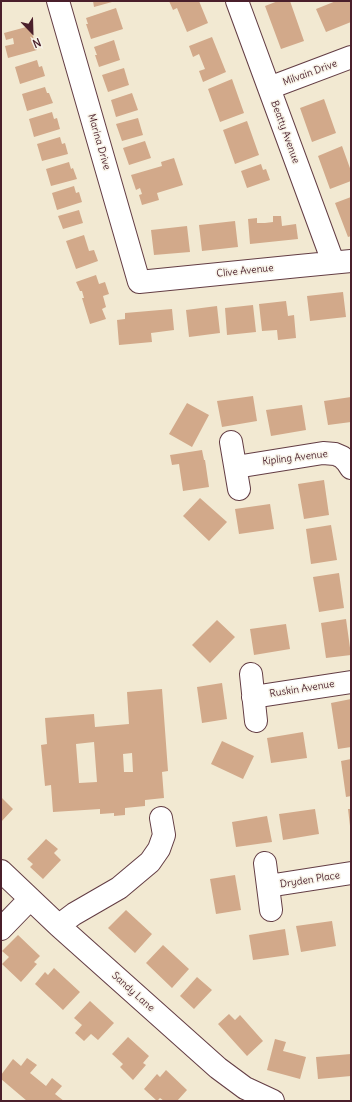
<!DOCTYPE html>
<html>
<head>
<meta charset="utf-8">
<style>
	body { margin:0 }
	#map { position:relative; width:352px; height:1102px; overflow:hidden; background:#f2e9d2; font-family:Delius,sans-serif }
	canvas { display:block }
	.frame { position:absolute; inset:0; border:2px solid #4a1f2b; pointer-events:none }
	.north { position:absolute; left:12px; top:12px; width:40px; height:40px; -webkit-text-stroke:3px #f7f3e8; paint-order:stroke; rotate:157deg; font-size:11px; font-weight:700; line-height:16px; text-align:center; color:#4a1f2b }
	.north::after { content:''; display:block; margin:auto; width:14px; height:18px; background:#4a1f2b; clip-path:polygon(50% 0,100% 100%,50% 72%,0 100%) }
</style>
</head>
<body>
<div id="map">
<canvas width="352" height="1102"></canvas>
<div class="frame"></div>
<div class="north">N</div>
</div>
<script>
const ctx = document.querySelector('canvas').getContext('2d');
ctx.lineJoin = 'round';
function fillPath(path, color) { ctx.fillStyle = color; ctx.fill(path, 'evenodd'); }
const toPath = rows => new Path2D(rows.map(r => 'M' + r).join(''));
function trace(path, color, width, dash) { ctx.strokeStyle = color; ctx.lineWidth = width; ctx.lineCap = dash ? 'butt' : 'round'; ctx.setLineDash(dash || []); ctx.stroke(path); }
function label(font, color, halo, rows, align = 'center') {
  ctx.font = font + ' Delius,sans-serif'; ctx.lineWidth = 3; ctx.setLineDash([]); ctx.textBaseline = 'middle'; ctx.strokeStyle = halo; ctx.fillStyle = color; for (const [text, x, y, turn = 0] of rows) {
    ctx.save(); ctx.translate(x, y); ctx.rotate((+turn || 0) * Math.PI / 180); ctx.textAlign = isNaN(turn) ? turn : align; if (halo) ctx.strokeText(text, 0, 0); ctx.fillText(text, 0, 0); ctx.restore();
  }
}
fillPath(toPath([
	[93,1,111,1,112,2,94,7],
	[169,1,199,1,208,23,187,32,177,8,173,10],
	[278,1,290,1,304,41,281,49,265,6],
	[336,1,351,1,351,22,326,32,316,9],
	[116,8,123,29,91,39,86,24,88,24,86,18],
	[30,26,37,50,8,58,5,46,14,44,13,38,6,40,4,33],
	[212,37,226,72,203,82,199,71,205,69,199,54,193,57,189,46],
	[114,40,120,60,99,67,95,55,97,55,94,47],
	[37,60,39,67,42,66,45,76,20,84,15,67],
	[124,68,129,85,108,92,102,75],
	[232,79,244,113,220,122,208,89],
	[45,87,47,93,49,93,53,103,27,111,22,94],
	[132,93,138,110,116,117,111,100],
	[324,99,336,133,312,142,300,108],
	[52,112,54,119,57,118,60,129,34,137,29,119],
	[138,118,143,135,122,141,116,124],
	[247,121,259,155,235,164,223,130],
	[60,137,62,144,65,143,68,154,42,161,37,144],
	[145,141,151,158,129,165,123,148],
	[342,146,351,171,351,181,330,189,318,156],
	[174,158,183,185,157,193,159,200,142,205,139,195,142,194,140,188,136,190,131,175,162,166,161,162],
	[69,162,71,169,73,168,77,179,51,186,46,169],
	[261,164,263,170,266,169,270,180,247,188,241,171],
	[74,186,76,193,79,192,82,202,57,210,52,193],
	[351,197,351,236,348,237,335,203],
	[79,210,83,223,63,229,58,216],
	[273,216,281,216,282,226,296,224,298,239,250,244,248,219,257,218,257,223,265,223,273,222],
	[235,221,238,247,202,251,199,225],
	[187,226,190,252,154,255,151,230],
	[84,235,89,251,94,250,98,261,76,269,66,241],
	[96,275,99,284,105,282,109,294,103,296,106,307,102,309,106,319,90,324,82,298,84,298,82,291,80,291,76,282],
	[343,292,346,317,310,321,307,296],
	[286,301,288,316,294,315,296,338,278,340,277,330,262,331,259,304],
	[253,305,256,332,227,335,225,308],
	[217,306,220,333,189,337,186,310],
	[172,309,174,330,151,333,152,342,119,345,117,320,125,319,125,313],
	[253,396,257,421,222,427,217,401],
	[351,397,351,422,328,425,324,401],
	[187,403,209,415,192,447,169,434],
	[302,405,306,430,271,436,266,410],
	[202,450,204,460,205,460,209,487,183,491,179,464,172,465,170,455],
	[324,480,329,515,304,519,298,484],
	[200,498,227,522,209,541,183,516],
	[270,504,274,529,239,534,235,509],
	[331,525,337,560,311,564,306,529],
	[339,573,344,608,319,612,313,577],
	[346,619,351,655,326,658,321,623],
	[217,620,235,637,210,663,192,645],
	[286,624,290,649,254,655,250,629],
	[222,683,227,719,202,723,197,687],
	[162,689,168,771,162,772,164,798,145,800,145,806,125,808,125,815,114,816,114,813,100,814,100,809,53,812,51,785,45,786,41,745,47,744,45,718,94,714,95,727,129,724,127,692],
	[94,742,97,782,79,783,76,744],
	[132,753,133,772,124,772,123,754],
	[351,699,351,747,338,749,331,703],
	[303,732,307,758,271,763,267,738],
	[222,741,254,756,243,779,211,764],
	[351,759,351,796,346,797,341,761],
	[1,797,13,809,1,822],
	[315,809,319,834,283,840,279,814],
	[348,809,351,809,351,826,350,826],
	[267,816,272,842,236,847,232,822],
	[46,839,58,849,54,853,61,860,43,879,30,867,33,864,27,859],
	[235,875,241,910,216,914,210,879],
	[126,910,152,934,135,953,108,928],
	[332,921,336,946,301,952,296,926],
	[285,929,289,955,253,960,249,935],
	[18,935,40,956,34,962,37,964,21,982,2,964,9,957,2,951],
	[163,945,189,969,172,988,146,963],
	[54,968,80,992,63,1010,35,984,45,972,48,975],
	[197,977,212,990,194,1009,180,996],
	[90,1001,114,1023,98,1040,91,1034,84,1041,75,1033,82,1025,74,1018],
	[229,1014,235,1020,240,1015,263,1041,247,1056,218,1024],
	[128,1037,149,1056,143,1063,146,1065,133,1080,120,1067,123,1064,112,1054],
	[275,1039,286,1042,283,1051,306,1057,300,1079,267,1070],
	[351,1054,351,1076,318,1079,316,1057],
	[27,1058,37,1065,30,1073,46,1086,52,1078,62,1086,55,1094,64,1101,27,1101,1,1079,1,1075,13,1059,21,1066],
	[166,1070,187,1090,177,1101,164,1101,160,1098,157,1101,144,1089,157,1074,160,1077]
]), '#d2a98a');
const minor = toPath([
	[58,1,139,282,299,266,351,261],
	[237,1,333,262],
	[269,88,351,57],
	[231,442,239,489],
	[236,467,323,453,335,454,342,457,347,462,351,468],
	[251,674,256,721],
	[253,697,351,682],
	[265,863,271,910],
	[1,871,59,926,218,1068,245,1088,273,1101],
	[268,886,351,873],
	[59,926,66,920,74,914,119,888,150,862,159,849,164,835,161,818],
	[1,929,30,899]
]);
trace(minor, '#633d44', 24);
trace(minor, '#fff', 22);
label('10px', '#4a1f2b', '#f7f3e8', [
	["Milvain Drive",310,73,-20],
	["Beatty Avenue",285,132,70],
	["Marina Drive",99,142,74],
	["Clive Avenue",245,271,-6],
	["Kipling Avenue",295,458,-7],
	["Ruskin Avenue",302,689,-9],
	["Dryden Place",310,880,-9],
	["Sandy Lane",133,992,42]
]);
</script>
</body>
</html>
